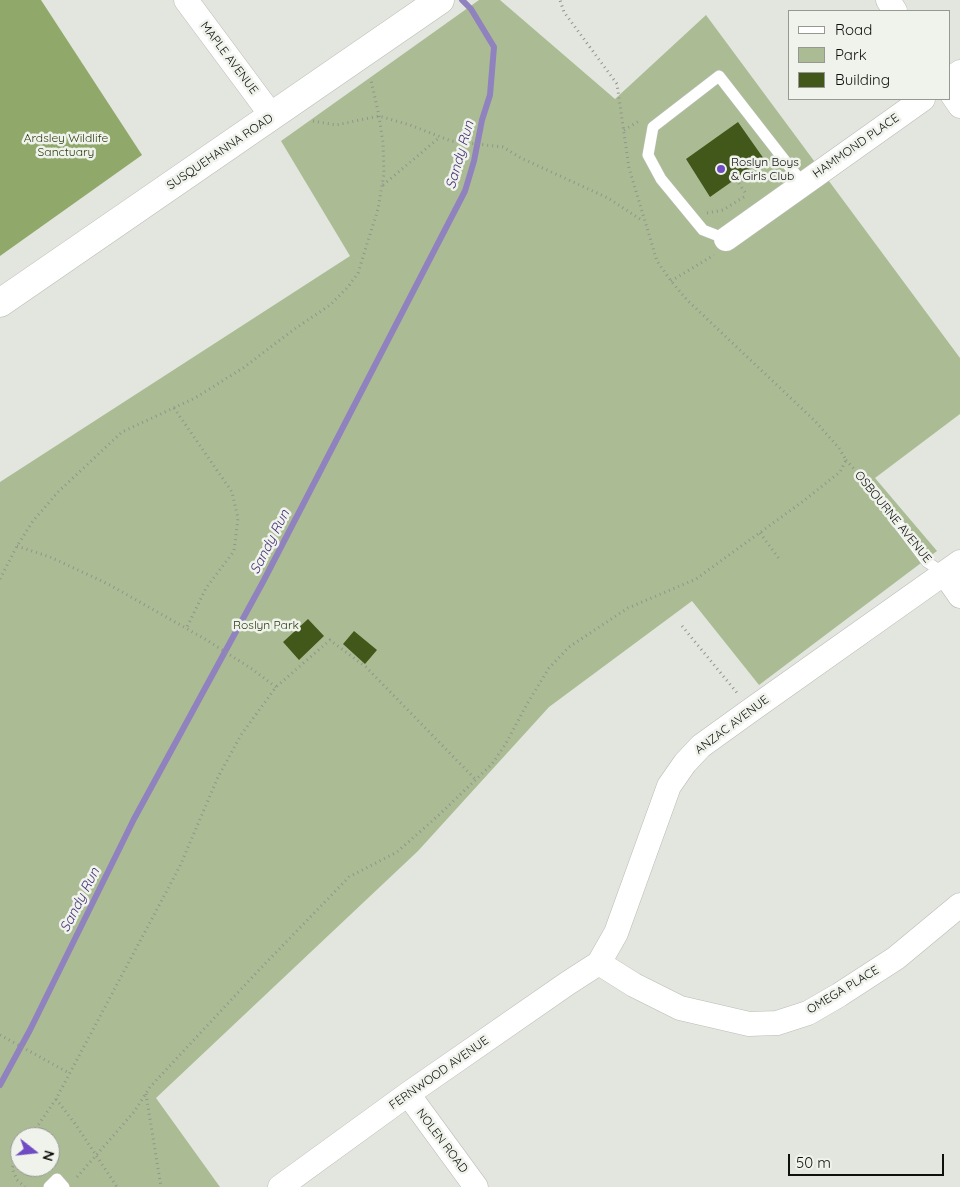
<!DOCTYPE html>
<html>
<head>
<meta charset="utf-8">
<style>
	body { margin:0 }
	#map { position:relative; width:960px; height:1187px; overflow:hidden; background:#e2e6de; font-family:Quicksand,sans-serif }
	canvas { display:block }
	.legend { position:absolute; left:788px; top:10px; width:162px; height:90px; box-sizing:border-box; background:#f0f3ec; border:1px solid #969893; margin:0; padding:6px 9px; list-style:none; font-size:15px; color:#0f100d }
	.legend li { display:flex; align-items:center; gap:10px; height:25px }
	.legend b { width:25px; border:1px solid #969893 }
	.north { position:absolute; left:10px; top:1127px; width:50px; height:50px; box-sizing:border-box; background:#f0f3ec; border:1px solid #969893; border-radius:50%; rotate:106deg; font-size:14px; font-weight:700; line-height:20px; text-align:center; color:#0f100d }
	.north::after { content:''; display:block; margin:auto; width:18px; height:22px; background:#714bc3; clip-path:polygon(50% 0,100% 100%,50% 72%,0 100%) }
	.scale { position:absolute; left:788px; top:1154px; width:156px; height:22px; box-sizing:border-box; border:2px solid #0f100d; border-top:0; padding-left:6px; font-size:15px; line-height:18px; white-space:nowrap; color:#0f100d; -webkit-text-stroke:4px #f0f3ec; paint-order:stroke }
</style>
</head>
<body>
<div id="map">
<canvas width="960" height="1187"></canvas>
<ul class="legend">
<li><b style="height:6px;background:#fff"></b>Road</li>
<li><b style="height:14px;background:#abbc94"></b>Park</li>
<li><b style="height:14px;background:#42581b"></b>Building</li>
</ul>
<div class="north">N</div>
<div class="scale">50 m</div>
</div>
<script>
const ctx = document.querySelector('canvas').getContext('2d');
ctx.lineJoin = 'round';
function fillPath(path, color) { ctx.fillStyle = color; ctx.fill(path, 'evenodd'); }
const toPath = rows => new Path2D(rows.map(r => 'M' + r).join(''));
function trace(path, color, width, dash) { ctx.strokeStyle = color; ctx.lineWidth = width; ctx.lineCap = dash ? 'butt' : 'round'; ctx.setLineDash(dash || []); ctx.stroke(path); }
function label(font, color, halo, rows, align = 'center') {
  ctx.font = font + ' Quicksand,sans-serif'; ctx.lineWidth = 5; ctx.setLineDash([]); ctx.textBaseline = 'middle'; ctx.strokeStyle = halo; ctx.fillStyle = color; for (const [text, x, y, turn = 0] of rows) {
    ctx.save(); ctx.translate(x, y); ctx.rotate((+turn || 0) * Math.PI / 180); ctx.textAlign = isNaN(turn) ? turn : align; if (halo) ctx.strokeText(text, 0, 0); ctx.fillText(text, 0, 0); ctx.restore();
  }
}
fillPath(toPath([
	[479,0,500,0,615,99,706,15,960,358,960,414,875,478,937,551,759,685,692,601,549,707,418,851,156,1098,220,1187,0,1187,0,482,350,256,281,141],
	[20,1137,50,1137,50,1167,20,1167]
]), '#abbc94');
fillPath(toPath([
	[0,0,41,0,142,155,0,256]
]), '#90a96b');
trace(toPath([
	[0,1085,30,1030,134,819,264,580,465,191,474,161,482,120,490,95,494,47,471,9,462,0]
]), '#8f82be', 6);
fillPath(toPath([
	[738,122,764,159,710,197,686,159],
	[308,619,324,636,299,660,283,642],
	[354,631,377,650,365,664,343,644]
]), '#42581b');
const service = toPath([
	[726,239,703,230,661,179,648,155,653,127,719,76,803,184],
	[873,490,927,562,944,573],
	[49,1187,57,1179,64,1187]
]);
const minor = toPath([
	[186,0,272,116],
	[888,0,895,11],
	[949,80,960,72],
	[949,90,960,106],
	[726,239,923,99],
	[944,573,960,596],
	[599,963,634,985,680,1008,749,1024,777,1023,808,1013,839,995,896,958,960,905],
	[408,1094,476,1187],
	[280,1187,408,1094,568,983,599,963,616,933,669,786,685,763,701,746,751,710,960,562]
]);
const secondary = toPath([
	[0,303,440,0]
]);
trace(service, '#b9bdb6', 12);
trace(minor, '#b9bdb6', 25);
trace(secondary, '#b9bdb6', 29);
trace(toPath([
	[313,121,336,125,379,116,410,125,451,141,503,147,521,158,608,198,643,221],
	[624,130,639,121],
	[736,179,747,195],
	[383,185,440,137],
	[707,213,723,210,747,195],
	[671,281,714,255],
	[174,408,232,492,238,518,234,551,206,588,186,629],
	[846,460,864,480],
	[760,533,780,560],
	[17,546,50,557,108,584,205,639,252,669,276,687],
	[0,579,17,546,33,521,58,492,122,432,195,398,243,368,296,328,330,305,348,287,358,273,367,244,378,209,384,174,383,143,379,116,371,80],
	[682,626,738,694],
	[0,1035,69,1073],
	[146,1094,161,1187],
	[56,1099,76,1125,117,1187],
	[30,1137,56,1099,180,866,218,777,241,735,276,687,330,640,366,667,476,780],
	[20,1153,12,1168,17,1180,25,1187],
	[77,1177,134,1112,150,1087,259,970,349,877,397,852,440,814,492,764,505,745,527,704,549,668,569,647,628,608,696,579,802,502,840,472,846,460,839,448,815,421,687,300,671,281,657,261,629,168,617,84,564,12,560,0]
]), '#91948d', 3, [1, 4]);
trace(service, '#fff', 11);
trace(minor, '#fff', 24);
trace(secondary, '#fff', 28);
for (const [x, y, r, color] of [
	[721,169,5,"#714bc3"]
]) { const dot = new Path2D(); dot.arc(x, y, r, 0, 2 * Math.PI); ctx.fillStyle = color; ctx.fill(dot); trace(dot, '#f0f3ec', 2); }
label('12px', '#0f100d', '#f0f3ec', [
	["MAPLE AVENUE",229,58,53],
	["HAMMOND PLACE",856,146,-35],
	["SUSQUEHANNA ROAD",220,152,-34],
	["OSBOURNE AVENUE",893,517,51],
	["ANZAC AVENUE",732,725,-37],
	["OMEGA PLACE",843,990,-31],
	["FERNWOOD AVENUE",439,1073,-35],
	["NOLEN ROAD",442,1141,53]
]);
label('12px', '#2d3d0f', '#f0f3ec', [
	["Ardsley Wildlife",66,138],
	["Sanctuary",66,152],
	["Roslyn Park",266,625]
]);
label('12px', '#0f100d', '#f0f3ec', [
	["Roslyn Boys",731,162],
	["& Girls Club",731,176]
], 'left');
label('italic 14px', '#463079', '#f0f3ec', [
	["Sandy Run",460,155,-74],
	["Sandy Run",270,542,-63],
	["Sandy Run",80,900,-63]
]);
</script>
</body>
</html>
